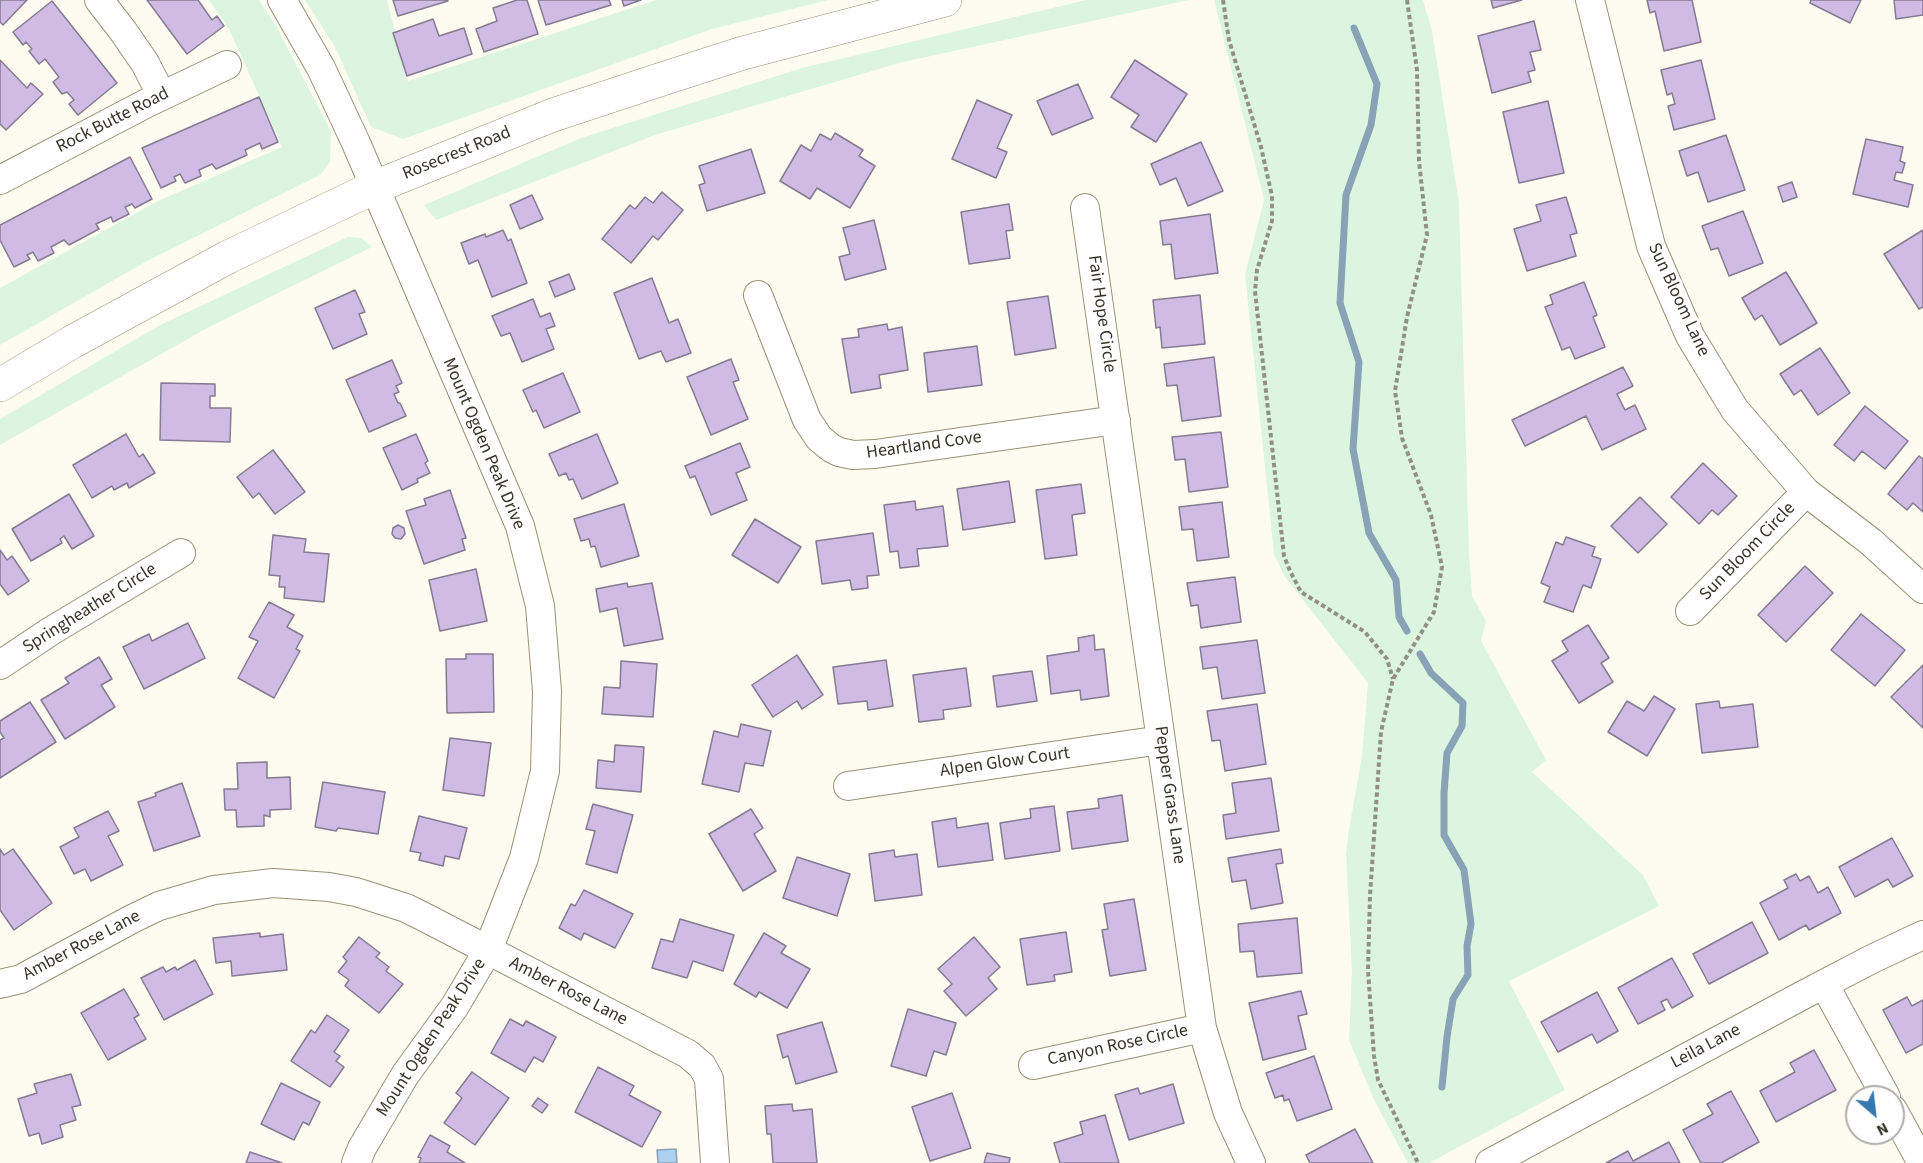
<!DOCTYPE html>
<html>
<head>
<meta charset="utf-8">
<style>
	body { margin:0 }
	#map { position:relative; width:1923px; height:1163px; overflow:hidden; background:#fefcf1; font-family:"Source Sans 3",sans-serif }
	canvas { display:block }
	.north { position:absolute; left:1845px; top:1085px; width:60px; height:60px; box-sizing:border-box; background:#fff; border:2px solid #afaeaa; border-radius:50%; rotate:152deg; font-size:16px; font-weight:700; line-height:24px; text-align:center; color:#37352a }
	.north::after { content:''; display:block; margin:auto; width:21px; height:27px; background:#3679af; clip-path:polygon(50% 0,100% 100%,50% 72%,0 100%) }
</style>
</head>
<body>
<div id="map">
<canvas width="1923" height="1163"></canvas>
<div class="north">N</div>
</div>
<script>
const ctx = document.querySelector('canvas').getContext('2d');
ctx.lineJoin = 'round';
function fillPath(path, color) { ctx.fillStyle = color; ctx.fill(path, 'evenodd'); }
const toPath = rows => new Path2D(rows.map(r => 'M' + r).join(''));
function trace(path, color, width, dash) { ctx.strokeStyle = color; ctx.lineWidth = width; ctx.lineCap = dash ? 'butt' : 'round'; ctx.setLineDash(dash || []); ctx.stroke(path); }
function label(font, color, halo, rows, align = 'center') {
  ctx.font = font + ' "Source Sans 3",sans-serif'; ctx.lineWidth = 6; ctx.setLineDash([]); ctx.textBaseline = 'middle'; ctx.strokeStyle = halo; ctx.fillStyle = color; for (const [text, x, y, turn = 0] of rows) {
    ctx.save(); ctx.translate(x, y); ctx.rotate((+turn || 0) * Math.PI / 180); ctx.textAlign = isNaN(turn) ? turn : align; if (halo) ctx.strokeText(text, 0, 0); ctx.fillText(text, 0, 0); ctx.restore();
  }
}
fillPath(toPath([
	[209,0,259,0,275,24,331,131,330,162,320,175,149,260,0,345,0,288,158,201,282,147,229,29],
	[305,0,387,0,408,81,656,0,828,0,712,29,403,139,371,127,335,47],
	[1086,0,1189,0,903,62,655,135,436,220,424,205,581,138,802,68],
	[1214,0,1423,0,1432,31,1459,203,1469,553,1472,596,1486,621,1481,641,1546,760,1532,772,1643,875,1659,906,1509,981,1565,1090,1429,1163,1408,1163,1374,1100,1349,1040,1352,971,1346,854,1349,829,1362,756,1368,683,1285,577,1274,554,1245,274,1264,200],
	[348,237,361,238,372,247,209,327,0,445,0,419,160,325]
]), '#dcf5e1');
const water = toPath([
	[676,1149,677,1163,658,1163,657,1150,676,1149]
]);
fillPath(water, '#acd0f0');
trace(water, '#89a2b5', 1.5);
trace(toPath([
	[1354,28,1377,84,1371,125,1346,195,1340,303,1359,362,1353,449,1369,533,1396,580,1399,617,1407,631],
	[1420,654,1431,673,1463,703,1462,726,1447,753,1444,793,1444,835,1464,870,1471,924,1467,946,1468,975,1453,999,1447,1037,1442,1087]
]), '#89a2b5', 7);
const building = toPath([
	[0,0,27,0,3,25,0,22,0,0],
	[147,0,198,0,212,20,217,16,224,26,187,54,147,0],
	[393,0,447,0,448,1,398,16,393,0],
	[517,0,527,0,538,34,484,52,476,29,497,21,493,8,517,0],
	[538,0,609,0,611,5,546,25,538,0],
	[622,0,641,0,624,6,622,0],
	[1491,0,1522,0,1493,8,1491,0],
	[1647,0,1692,0,1701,42,1664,51,1655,11,1650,13,1647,0],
	[1811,0,1861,0,1850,23,1810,3,1811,0],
	[1894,0,1923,0,1923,15,1896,19,1894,0],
	[52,1,117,83,78,115,69,104,74,100,67,92,62,94,53,82,59,77,45,59,39,64,29,51,32,49,26,42,23,45,13,32,52,1],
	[433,19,439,36,464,28,472,54,407,76,393,33,433,19],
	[1534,21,1541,50,1530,52,1535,70,1528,72,1531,82,1492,93,1478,36,1534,21],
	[0,60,27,88,31,83,43,94,6,130,0,124,0,60],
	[1135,60,1187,94,1156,142,1131,127,1139,115,1111,97,1135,60],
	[1701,60,1715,119,1674,130,1668,106,1675,104,1672,93,1667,95,1661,70,1701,60],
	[1078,84,1093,118,1052,135,1037,101,1078,84],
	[259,97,278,142,262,149,260,143,245,150,247,155,216,169,212,164,199,170,201,176,185,183,180,174,174,177,176,181,161,188,142,148,259,97],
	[977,100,1012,115,997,148,1007,152,996,178,952,159,977,100],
	[1548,101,1564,173,1519,183,1503,112,1548,101],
	[835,133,863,150,859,156,875,166,850,208,817,188,810,199,780,181,801,145,811,151,820,134,831,140,835,133],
	[1726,135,1745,190,1708,202,1698,172,1687,176,1679,151,1726,135],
	[1866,139,1903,147,1900,161,1905,163,1902,173,1896,172,1894,180,1913,185,1908,207,1853,194,1866,139],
	[1201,142,1223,191,1188,206,1176,178,1160,185,1151,164,1201,142],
	[751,149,765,193,707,211,699,185,705,183,699,166,751,149],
	[130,157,152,199,135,208,132,204,125,207,129,214,113,222,111,217,96,224,99,229,69,245,64,240,51,247,54,253,38,261,33,252,27,255,30,259,14,267,0,240,0,225,130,157],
	[1792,182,1797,197,1783,202,1778,187,1792,182],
	[662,192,683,210,658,240,653,236,631,263,602,239,630,205,635,209,645,197,653,203,662,192],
	[532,195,543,219,520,229,510,205,532,195],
	[1566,197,1577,233,1570,235,1576,256,1527,271,1514,229,1541,221,1536,205,1566,197],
	[1009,204,1013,230,1006,231,1010,258,969,264,961,212,1009,204],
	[1743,211,1763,263,1729,276,1718,248,1711,250,1702,226,1743,211],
	[1210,214,1218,273,1175,279,1171,244,1163,245,1160,221,1210,214],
	[874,220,886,269,845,280,839,257,850,254,843,228,874,220],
	[503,230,508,241,511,239,527,283,492,297,478,260,469,264,461,243,485,234,486,237,503,230],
	[1923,230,1923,307,1919,309,1884,254,1923,230],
	[1786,272,1817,323,1780,345,1762,315,1755,320,1742,298,1786,272],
	[569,274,575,289,555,297,549,282,569,274],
	[652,278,669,323,678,319,691,353,666,362,661,351,639,359,614,293,652,278],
	[1584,282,1597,315,1593,317,1605,347,1575,359,1570,347,1562,350,1545,307,1553,304,1550,295,1584,282],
	[355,290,365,312,359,314,367,334,333,349,315,308,355,290],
	[1200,295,1205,344,1162,348,1160,327,1156,328,1153,300,1200,295],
	[1048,296,1056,348,1015,355,1007,302,1048,296],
	[533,299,540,317,550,313,555,326,546,329,554,349,522,362,510,333,501,336,492,316,533,299],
	[887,324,888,330,902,327,908,370,879,375,881,388,851,393,842,339,859,337,858,329,887,324],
	[977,346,982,385,928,392,924,353,977,346],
	[1820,348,1850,393,1818,415,1801,390,1794,395,1780,374,1820,348],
	[1214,357,1221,416,1182,421,1177,385,1167,386,1164,364,1214,357],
	[731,359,739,380,733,382,748,419,711,435,687,377,731,359],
	[392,360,402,383,396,386,399,392,394,394,398,403,400,403,406,416,369,432,346,380,392,360],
	[1623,367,1633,386,1617,394,1625,410,1635,405,1646,429,1602,450,1586,416,1525,446,1512,420,1623,367],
	[563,373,580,412,544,428,536,410,533,412,523,390,563,373],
	[161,383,215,384,215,396,210,396,210,408,231,408,230,442,160,440,161,383],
	[1865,406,1908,441,1885,469,1862,451,1854,461,1834,445,1865,406],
	[1221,432,1228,487,1189,492,1185,459,1175,460,1172,437,1221,432],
	[126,434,139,457,143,454,155,473,129,488,127,483,114,490,112,486,92,498,73,465,126,434],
	[416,434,428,461,425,463,430,473,417,479,418,482,402,490,383,448,416,434],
	[597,434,618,483,582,499,573,479,569,480,566,473,559,476,549,454,597,434],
	[740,443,750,467,736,473,747,500,711,515,695,476,690,478,685,466,740,443],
	[273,450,305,492,275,514,259,493,253,498,237,477,273,450],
	[1919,456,1923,459,1923,512,1913,503,1907,510,1888,494,1919,456],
	[1703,463,1737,496,1718,515,1712,510,1699,524,1671,497,1703,463],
	[1009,481,1015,522,963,530,957,489,1009,481],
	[1081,484,1085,513,1072,515,1077,555,1045,559,1036,490,1081,484],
	[450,490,466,538,462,539,465,550,424,564,406,511,426,505,424,499,450,490],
	[69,494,94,536,72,549,64,536,60,539,62,543,31,561,12,529,69,494],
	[1640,497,1667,524,1638,553,1611,526,1640,497],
	[915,501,916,510,943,506,948,546,917,549,919,566,900,568,898,551,890,552,884,505,915,501],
	[1222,502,1229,557,1197,561,1193,529,1182,530,1179,507,1222,502],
	[624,504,639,556,601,567,595,546,591,547,589,539,581,541,574,519,624,504],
	[755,519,801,547,778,583,732,555,755,519],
	[398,525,404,528,405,534,401,539,395,538,392,534,393,528,398,525],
	[873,533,879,575,867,576,868,588,852,590,850,580,822,584,816,541,873,533],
	[273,535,306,539,304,552,329,554,324,602,284,598,285,587,279,587,280,576,269,575,273,535],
	[1566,537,1595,547,1592,556,1601,559,1591,588,1583,585,1573,612,1544,602,1550,587,1541,583,1556,542,1563,545,1566,537],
	[0,550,7,560,12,556,29,581,8,595,0,584,0,550],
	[1805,566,1833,593,1786,642,1758,615,1805,566],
	[476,569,487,621,440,631,429,580,476,569],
	[1235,577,1241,622,1201,628,1198,605,1191,606,1187,583,1235,577],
	[627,583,628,587,652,583,663,639,624,646,617,608,600,612,596,589,627,583],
	[269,602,294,615,287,627,303,636,296,649,300,651,274,698,238,678,258,641,249,637,269,602],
	[1861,614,1905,650,1875,686,1831,650,1861,614],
	[188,623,205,658,144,689,123,647,149,634,152,641,188,623],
	[1588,625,1609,658,1601,663,1613,682,1579,703,1552,661,1568,651,1562,641,1588,625],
	[1094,635,1095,650,1104,649,1109,696,1081,700,1080,690,1051,694,1047,656,1079,651,1078,638,1094,635],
	[1257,640,1265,693,1222,699,1217,667,1203,669,1200,647,1257,640],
	[466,654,493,654,494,712,447,713,446,659,466,659,466,654],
	[797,655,823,695,802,709,797,701,773,717,752,685,797,655],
	[99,657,112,679,101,685,115,707,65,739,41,700,69,683,65,678,99,657],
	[886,660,893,706,868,710,867,701,838,704,833,667,886,660],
	[621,661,657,664,653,717,602,714,604,687,620,688,621,661],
	[1923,665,1923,728,1891,697,1923,665],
	[966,668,971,706,943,710,944,719,919,722,913,675,966,668],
	[1032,671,1037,701,997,707,993,676,1032,671],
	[1654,696,1675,709,1647,756,1608,732,1627,701,1644,711,1654,696],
	[1719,701,1720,708,1753,704,1758,747,1702,753,1696,704,1719,701],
	[30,702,56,742,0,778,0,740,4,738,0,732,0,721,30,702],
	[1257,704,1266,764,1225,771,1220,740,1212,741,1207,711,1257,704],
	[741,724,771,731,763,766,745,763,739,792,702,784,714,731,738,737,741,724],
	[450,738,491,743,484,796,443,790,450,738],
	[615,745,644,747,641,792,596,788,598,760,614,762,615,745],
	[267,762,267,778,290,777,291,809,270,810,270,817,264,815,264,826,237,827,236,810,225,810,224,789,238,789,237,763,267,762],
	[1271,778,1279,831,1226,839,1223,815,1236,813,1232,783,1271,778],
	[323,782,385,792,378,834,338,828,336,831,315,827,323,782],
	[182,783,200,836,154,851,138,802,156,796,155,793,182,783],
	[1122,795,1128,841,1072,849,1067,812,1099,808,1098,799,1122,795],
	[593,804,633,815,617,873,586,864,595,831,586,829,593,804],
	[1054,806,1060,851,1005,859,1000,823,1031,818,1030,809,1054,806],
	[751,809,763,828,754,834,776,871,743,891,709,834,751,809],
	[108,811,119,831,108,836,123,865,91,881,85,869,74,874,60,847,79,837,74,828,108,811],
	[419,816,467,828,459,859,445,856,443,866,419,860,421,853,410,851,419,816],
	[956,818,957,828,988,823,993,860,938,867,932,822,956,818],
	[1892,838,1913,876,1893,887,1888,879,1855,897,1839,867,1892,838],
	[0,849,4,855,13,849,52,903,14,930,0,910,0,849],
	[1281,849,1283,863,1276,864,1283,903,1251,909,1246,880,1232,882,1228,858,1281,849],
	[894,850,895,857,917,854,922,895,875,901,869,854,894,850],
	[797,857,850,874,837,916,783,898,797,857],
	[1796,874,1800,881,1809,876,1818,893,1828,887,1841,913,1809,930,1806,925,1779,940,1760,903,1788,888,1784,880,1796,874],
	[584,890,633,914,615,948,584,933,581,940,559,928,571,904,575,906,584,890],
	[1134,899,1146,970,1110,976,1102,930,1108,929,1104,904,1134,899],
	[1297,918,1302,973,1257,977,1254,951,1240,952,1238,924,1297,918],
	[680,919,734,935,723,971,693,961,687,978,652,968,661,939,673,942,680,919],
	[1752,922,1768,953,1709,984,1693,954,1752,922],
	[1066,932,1072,972,1054,975,1055,981,1027,985,1020,939,1066,932],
	[260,933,260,937,283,934,287,970,232,976,231,961,216,963,213,938,260,933],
	[764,933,786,946,781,953,810,969,787,1008,759,992,756,997,734,984,764,933],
	[359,937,380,953,376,957,389,967,386,971,403,984,379,1013,345,986,349,980,338,972,347,961,343,957,359,937],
	[974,937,1000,967,988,978,997,989,966,1016,944,991,952,984,938,969,974,937],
	[1672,958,1693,996,1672,1008,1667,999,1661,1002,1665,1010,1638,1024,1618,988,1672,958],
	[195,960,213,994,164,1020,141,978,163,967,166,972,175,967,177,970,195,960],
	[124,989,139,1015,134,1018,146,1039,108,1060,81,1013,124,989],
	[1301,991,1307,1014,1298,1016,1306,1049,1263,1060,1249,1003,1301,991],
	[1597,992,1618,1031,1597,1043,1592,1034,1558,1052,1541,1022,1597,992],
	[1907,997,1912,1006,1923,1000,1923,1044,1906,1053,1883,1010,1907,997],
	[908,1009,956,1023,946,1055,934,1051,926,1076,891,1066,908,1009],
	[327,1015,349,1030,334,1052,340,1056,336,1061,344,1067,330,1087,291,1061,311,1030,315,1033,327,1015],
	[510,1019,523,1026,526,1021,556,1037,543,1062,534,1057,525,1072,491,1053,510,1019],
	[822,1022,837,1072,796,1084,788,1056,783,1058,777,1035,822,1022],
	[1814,1050,1836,1090,1776,1122,1760,1091,1795,1072,1790,1063,1814,1050],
	[1314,1056,1332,1109,1297,1121,1289,1099,1284,1101,1283,1095,1275,1098,1266,1073,1314,1056],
	[598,1067,634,1086,629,1095,661,1112,642,1147,575,1112,598,1067],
	[472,1072,509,1098,475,1145,444,1123,462,1098,456,1093,472,1072],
	[71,1074,81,1105,72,1107,76,1120,60,1125,63,1137,42,1144,39,1133,29,1136,18,1099,37,1093,34,1084,71,1074],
	[281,1083,320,1102,309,1125,303,1122,294,1140,261,1124,281,1083],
	[1173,1084,1184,1123,1129,1140,1115,1095,1138,1088,1140,1094,1173,1084],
	[1731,1091,1759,1142,1721,1163,1701,1163,1683,1130,1713,1114,1707,1104,1731,1091],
	[952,1093,971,1148,930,1161,912,1107,952,1093],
	[538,1098,548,1105,542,1113,532,1106,538,1098],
	[792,1104,793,1111,812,1109,817,1163,773,1163,771,1134,767,1134,765,1106,792,1104],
	[1105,1115,1119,1163,1060,1163,1054,1143,1083,1134,1080,1122,1105,1115],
	[1355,1129,1373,1163,1310,1163,1306,1155,1355,1129],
	[430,1135,450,1146,447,1152,465,1163,419,1163,421,1158,418,1157,430,1135],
	[1669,1142,1680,1163,1606,1163,1628,1151,1633,1161,1669,1142],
	[250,1152,282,1163,246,1163,250,1152],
	[987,1153,1010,1158,1009,1163,984,1163,987,1153]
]);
fillPath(building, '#cfbbe4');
trace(building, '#867b92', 1.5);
const minor = toPath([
	[99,0,123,31,145,63,162,96],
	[282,0,321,68,356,143,520,526,540,606,547,691,545,771,524,858,488,950,455,1006,405,1075,362,1148,356,1163],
	[1590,0,1651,246,1690,336,1735,410,1806,492,1871,542,1923,589],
	[0,180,147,103,227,65],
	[1085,208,1202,1028,1228,1113,1251,1163],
	[758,295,807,420,819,438,831,448,839,452,853,455,875,454,1116,420],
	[1690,611,1806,492],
	[0,665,51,631,181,553],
	[848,786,1161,740],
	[0,984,21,979,132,919,159,906,214,890,273,883,329,887,356,892,406,908,428,919,688,1054,702,1066,709,1079,715,1163],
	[1824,984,1886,1097],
	[1033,1065,1202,1028],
	[1893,1110,1922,1163],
	[1490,1163,1805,994,1872,959,1923,935]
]);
const major = toPath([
	[0,385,72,342,228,257,375,187,553,115,656,81,743,53,945,0]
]);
trace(minor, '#979278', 30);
trace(major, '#979278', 34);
trace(toPath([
	[1223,0,1229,40,1261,147,1272,196,1272,221,1257,270,1255,291,1284,556,1290,571,1301,592,1365,632,1387,659,1393,679],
	[1407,0,1417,70,1419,161,1427,235,1407,317,1395,391,1402,438,1431,515,1442,567,1434,612,1393,679,1381,732,1370,896,1368,970,1374,1056,1378,1080,1418,1163]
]), '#929085', 4, [4.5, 3]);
trace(minor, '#fff', 28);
trace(major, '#fff', 33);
label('18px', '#37352a', '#fff', [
	["Rock Butte Road",113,121,-27],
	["Rosecrest Road",457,154,-22],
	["Sun Bloom Lane",1678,300,65],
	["Fair Hope Circle",1101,314,82],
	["Mount Ogden Peak Drive",483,444,67],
	["Heartland Cove",924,446,-8],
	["Sun Bloom Circle",1748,552,-46],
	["Springheather Circle",90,609,-32],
	["Alpen Glow Court",1005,763,-8],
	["Pepper Grass Lane",1169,795,82],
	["Amber Rose Lane",82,946,-28],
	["Amber Rose Lane",568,992,27],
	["Mount Ogden Peak Drive",432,1038,-57],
	["Canyon Rose Circle",1118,1046,-12],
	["Leila Lane",1706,1047,-28]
]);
</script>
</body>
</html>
